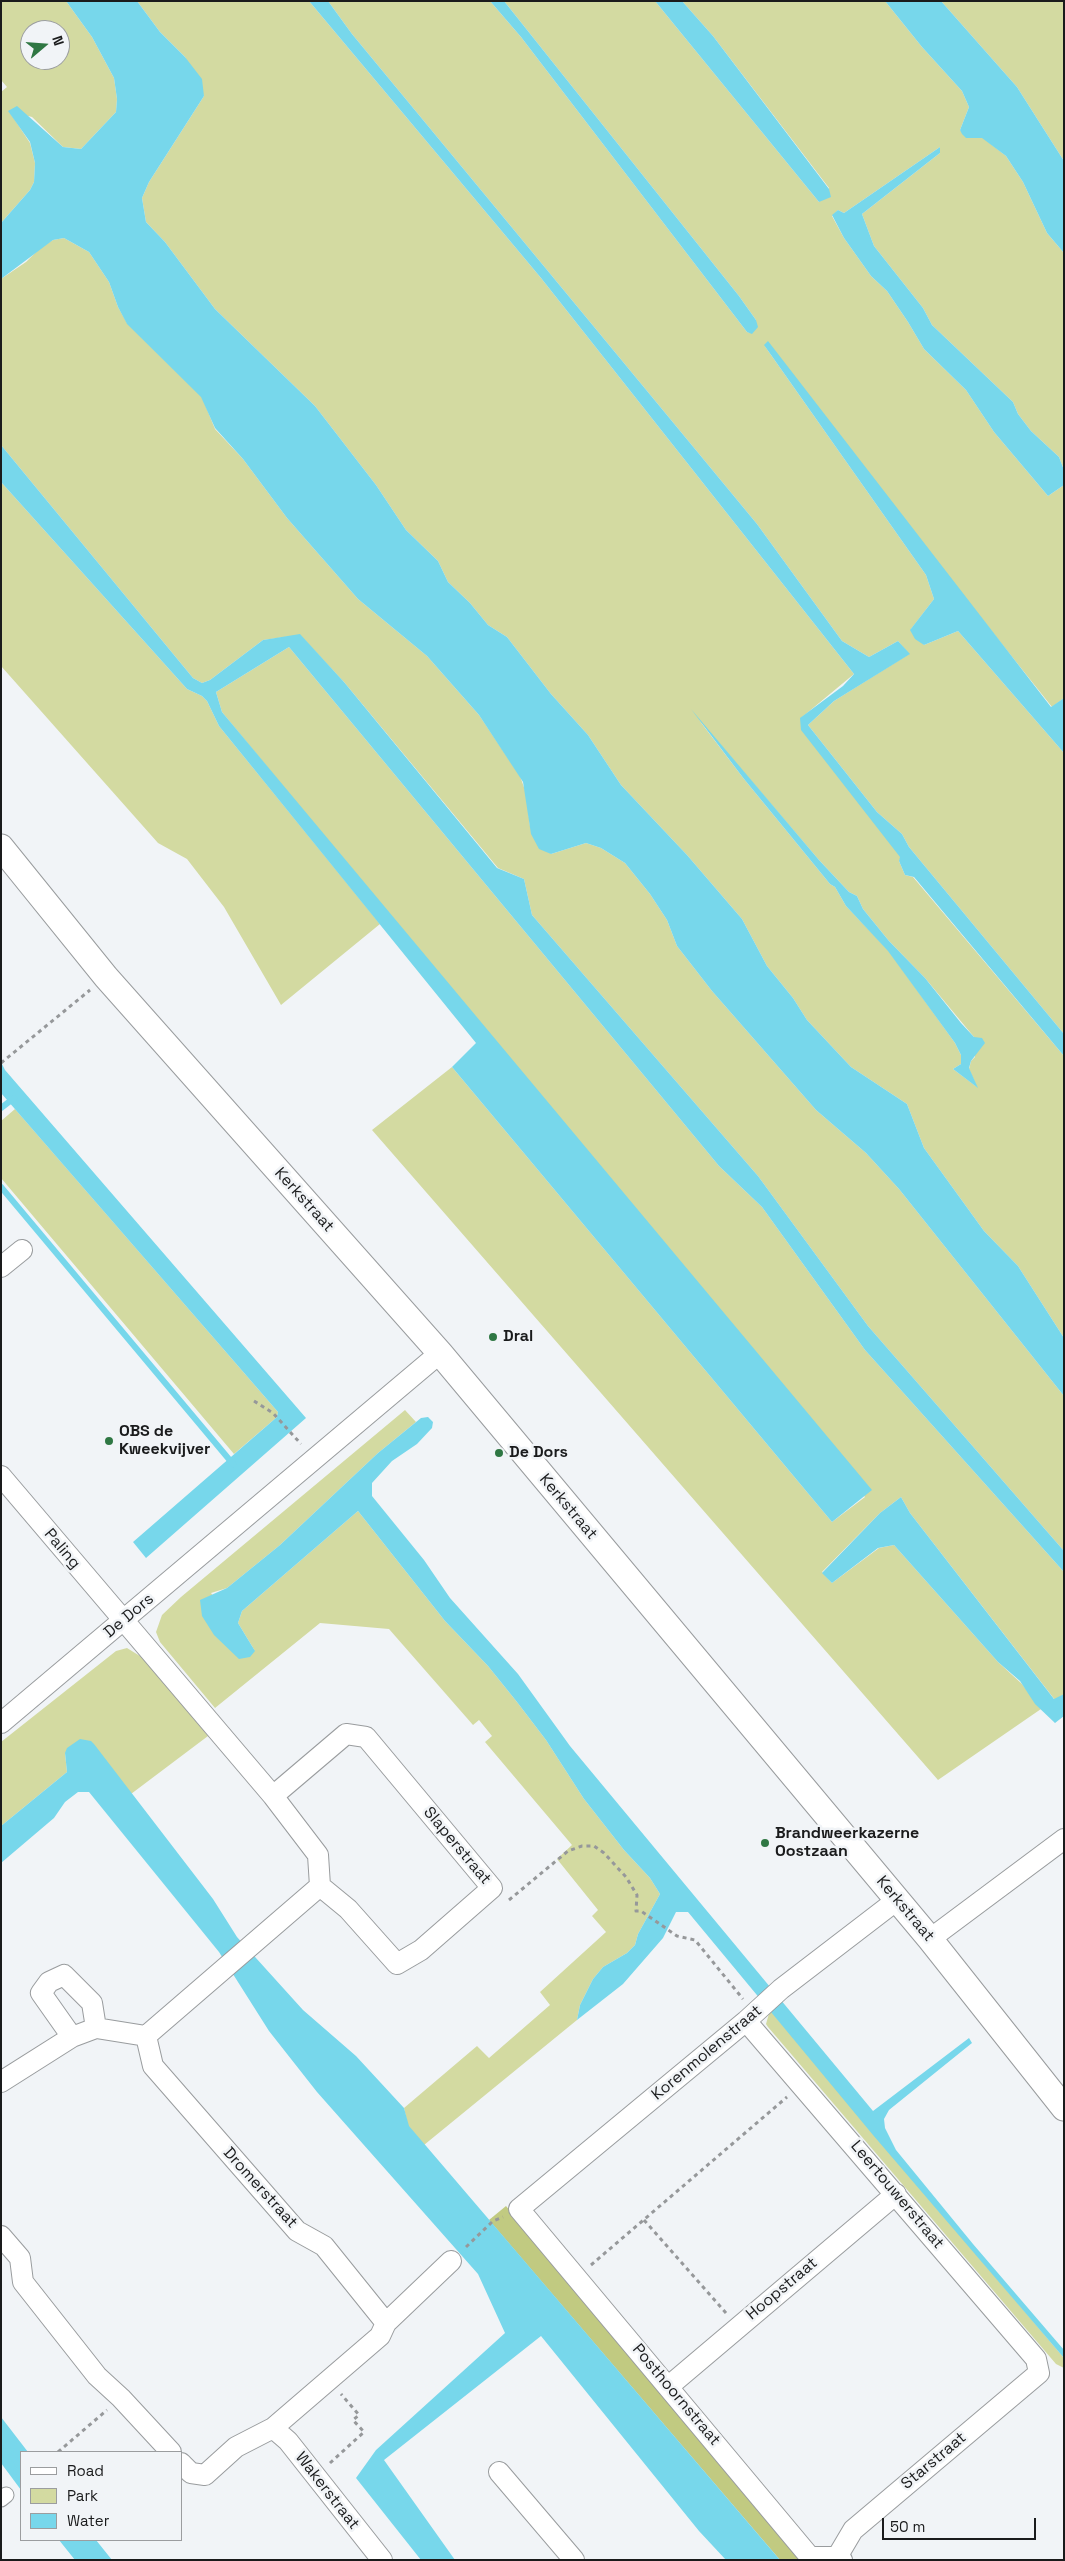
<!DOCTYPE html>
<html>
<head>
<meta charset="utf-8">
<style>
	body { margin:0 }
	#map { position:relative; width:1065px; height:2561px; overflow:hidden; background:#f1f4f7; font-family:"Space Grotesk",sans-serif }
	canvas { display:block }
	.frame { position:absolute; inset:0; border:2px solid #1a1b1c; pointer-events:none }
	.legend { position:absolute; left:20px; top:2451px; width:162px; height:90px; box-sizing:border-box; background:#f1f4f7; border:1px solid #9b9d9f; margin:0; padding:6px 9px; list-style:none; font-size:15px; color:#1a1b1c }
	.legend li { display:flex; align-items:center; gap:10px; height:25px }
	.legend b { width:25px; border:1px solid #9b9d9f }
	.north { position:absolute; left:20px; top:20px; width:50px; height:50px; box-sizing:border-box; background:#f1f4f7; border:1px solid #9b9d9f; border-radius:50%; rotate:72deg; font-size:14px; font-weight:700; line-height:20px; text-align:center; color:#1a1b1c }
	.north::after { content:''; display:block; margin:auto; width:18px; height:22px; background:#2f7743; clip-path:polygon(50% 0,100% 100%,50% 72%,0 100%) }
	.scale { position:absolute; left:882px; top:2518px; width:154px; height:22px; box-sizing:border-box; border:2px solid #1a1b1c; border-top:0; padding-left:6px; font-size:15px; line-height:18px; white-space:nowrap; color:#1a1b1c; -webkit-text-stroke:4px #f1f4f7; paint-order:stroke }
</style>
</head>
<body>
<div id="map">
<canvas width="1065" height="2561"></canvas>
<div class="frame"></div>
<ul class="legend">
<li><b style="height:6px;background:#fff"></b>Road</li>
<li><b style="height:14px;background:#d3daa1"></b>Park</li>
<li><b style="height:14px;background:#77d7eb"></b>Water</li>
</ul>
<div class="north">N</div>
<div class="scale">50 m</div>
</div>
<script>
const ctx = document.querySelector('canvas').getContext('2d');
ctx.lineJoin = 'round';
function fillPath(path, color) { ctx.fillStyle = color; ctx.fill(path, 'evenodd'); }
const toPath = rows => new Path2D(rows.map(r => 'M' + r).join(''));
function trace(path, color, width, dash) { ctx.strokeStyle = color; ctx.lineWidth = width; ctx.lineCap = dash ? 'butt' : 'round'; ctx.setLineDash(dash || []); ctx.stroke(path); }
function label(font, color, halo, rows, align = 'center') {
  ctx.font = font + ' "Space Grotesk",sans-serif'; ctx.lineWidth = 5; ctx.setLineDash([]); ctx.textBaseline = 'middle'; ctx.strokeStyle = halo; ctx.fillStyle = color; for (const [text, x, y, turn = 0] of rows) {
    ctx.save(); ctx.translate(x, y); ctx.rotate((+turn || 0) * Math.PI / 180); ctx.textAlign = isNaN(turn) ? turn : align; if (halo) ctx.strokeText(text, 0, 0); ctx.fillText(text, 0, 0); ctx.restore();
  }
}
fillPath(toPath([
	[1,1,66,1,92,37,114,78,117,99,116,112,81,149,63,147,32,117,9,111,30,143,35,163,34,182,30,190,1,223,1,92,7,87,1,80],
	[30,30,60,30,60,60,30,60],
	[137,1,309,1,541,278,854,674,801,718,901,857,899,861,905,875,913,877,1064,1056,1064,1338,1018,1266,984,1231,924,1148,907,1104,851,1067,807,1020,793,998,767,966,742,919,687,855,621,785,588,735,551,694,507,637,488,625,470,603,448,582,438,561,406,530,376,485,315,406,215,309,165,242,146,222,142,198,149,182,204,96,185,57,160,32],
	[699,720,819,860,849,892,857,896,863,909,889,941,925,978,974,1037,975,1057,971,1061,969,1069,977,1087,953,1069,961,1064,961,1055,955,1043,889,951,846,906,835,887,830,884,744,779],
	[328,1,490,1,521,37,747,332,752,333,756,320,739,296,504,1,655,1,819,202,829,188,713,36,682,1,885,1,922,47,962,91,969,107,960,130,971,137,982,137,1006,156,1023,182,1047,233,1064,253,1064,470,1059,457,1031,431,1018,414,1013,402,932,325,923,308,874,246,862,214,940,153,940,147,844,213,838,210,832,216,844,238,871,276,887,291,908,322,924,349,966,390,994,432,1048,496,1064,485,1064,698,1052,707,764,345,926,575,934,599,911,629,924,645,958,631,1064,753,1064,1034,909,847,902,834,877,812,808,725,834,701,909,654,898,641,869,657,842,641,757,524,352,34],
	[941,1,1064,1,1064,161,1017,87],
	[64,238,89,252,109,282,118,307,127,323,202,397,215,429,243,459,287,518,358,599,427,656,479,715,520,776,526,793,530,826,551,854,586,843,601,848,625,863,650,894,667,920,677,946,712,991,816,1110,866,1153,899,1189,1064,1396,1064,1551,868,1326,758,1176,532,915,524,879,498,868,344,682,300,635,263,640,210,680,202,683,193,678,1,445,1,279,26,262,41,247,53,240],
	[1,482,187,689,202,696,207,701,219,726,380,924,281,1005,224,907,187,859,158,843,1,666],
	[289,647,719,1166,762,1207,865,1350,1064,1572,1064,1694,1055,1700,910,1513,901,1497,880,1513,822,1572,832,1583,879,1548,894,1545,998,1662,1022,1684,1041,1709,938,1780,372,1130,452,1067,832,1522,865,1497,222,712,216,692],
	[15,1109,278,1412,277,1417,234,1454,1,1178,1,1121],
	[405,1410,416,1422,378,1453,280,1545,227,1588,211,1593,255,1651,238,1623,242,1611,358,1511,445,1621,488,1666,517,1702,546,1740,584,1799,624,1850,650,1878,660,1894,638,1934,635,1945,627,1953,603,1967,593,1979,580,2005,577,2020,424,2145,408,2126,404,2108,477,2046,489,2058,550,2005,540,1992,606,1932,592,1916,598,1910,557,1859,572,1845,485,1742,492,1736,479,1720,473,1725,389,1629,320,1623,215,1708,160,1642,156,1632,162,1615,181,1597],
	[127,1648,148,1661,208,1736,131,1794,114,1772,65,1753,67,1772,1,1826,1,1742,116,1651],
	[770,2010,1064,2358,1064,2368,1056,2364,768,2027,766,2024]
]), '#d3daa1');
fillPath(toPath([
	[506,2206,802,2560,780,2560,489,2220]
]), '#c1ca81');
fillPath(toPath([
	[66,1,137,1,160,32,185,57,202,79,204,96,149,182,142,198,146,222,165,242,215,309,315,406,376,485,406,530,438,561,448,582,470,603,488,625,507,637,551,694,588,735,621,785,687,855,742,919,767,966,793,998,807,1020,851,1067,907,1104,924,1148,984,1231,1018,1266,1064,1338,1064,1396,899,1189,866,1153,816,1110,712,991,677,946,667,920,650,894,625,863,601,848,586,843,551,854,539,849,531,834,523,782,479,715,427,656,358,599,287,518,243,459,215,428,201,397,127,324,118,307,109,282,89,252,64,238,53,240,1,279,1,223,30,190,34,182,35,163,30,142,8,111,17,106,63,147,81,149,116,112,117,99,114,78,92,37],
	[309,1,328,1,352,34,757,524,842,641,869,657,898,641,910,654,834,701,808,725,877,812,902,834,909,847,1064,1034,1064,1056,914,877,905,875,899,861,900,857,801,730,800,718,843,686,854,674,541,278],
	[490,1,504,1,739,296,756,320,758,327,752,334,747,332,521,37],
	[655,1,682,1,713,36,829,189,831,197,819,202],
	[885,1,941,1,1017,87,1064,161,1064,253,1047,233,1023,182,1006,156,982,138,966,138,962,134,960,130,969,107,962,91,922,47],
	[940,147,940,153,862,214,874,246,923,308,932,325,1013,402,1018,414,1031,431,1059,457,1064,470,1064,485,1048,496,994,432,966,390,924,349,908,322,887,291,871,276,844,238,832,215,838,210,844,213],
	[768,341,1051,707,1064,698,1064,753,958,631,924,645,915,639,910,630,934,599,926,575,764,345],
	[1,445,193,678,202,683,210,680,263,640,300,634,344,682,497,868,524,879,532,915,758,1176,868,1326,1064,1551,1064,1572,865,1350,762,1207,719,1166,289,647,216,692,222,712,872,1490,832,1522,452,1067,476,1043,219,726,207,701,202,696,187,689,1,482],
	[691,709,819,860,849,892,857,896,863,909,889,941,925,978,961,1023,974,1037,982,1038,985,1043,971,1061,969,1068,978,1088,953,1069,961,1064,961,1055,955,1043,888,951,846,906,835,887,830,884,744,779],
	[1,1062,5,1070,306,1418,146,1558,133,1542,277,1417,278,1412,1,1093],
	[428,1417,433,1422,432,1428,417,1444,392,1461,372,1483,372,1496,424,1560,450,1598,518,1674,570,1746,873,2111,969,2038,972,2043,889,2110,884,2119,885,2128,896,2150,973,2244,1064,2350,1064,2358,873,2135,688,1912,676,1912,663,1938,623,1984,577,2020,580,2005,593,1979,603,1967,627,1953,635,1945,638,1934,660,1894,650,1878,624,1850,584,1799,546,1740,517,1702,488,1666,445,1621,358,1511,242,1611,238,1623,255,1651,250,1657,239,1659,214,1635,202,1616,200,1600,227,1588,280,1545,378,1453,421,1418],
	[901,1497,910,1513,1054,1699,1064,1694,1064,1716,1055,1723,1035,1704,1020,1681,998,1662,894,1545,878,1548,832,1583,822,1573,880,1513],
	[80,1739,91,1741,94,1744,213,1899,237,1937,303,2010,356,2056,404,2108,409,2126,780,2560,726,2560,699,2531,541,2336,384,2460,455,2560,421,2560,356,2478,376,2450,505,2333,478,2274,317,2092,269,2031,219,1952,89,1792,78,1792,65,1802,54,1818,1,1863,1,1826,67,1772,65,1753,67,1748],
	[1,2417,28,2452,21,2452,21,2490,1,2463],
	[59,2540,96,2540,112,2560,75,2560]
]), '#77d7eb');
trace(toPath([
	[1,1108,14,1098],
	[1,1187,233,1464]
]), '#77d7eb', 6);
const pedestrian = toPath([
	[1,2499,6,2495]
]);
const minor = toPath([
	[1,1267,22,1250],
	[1,1476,273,1796,318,1855,320,1886,348,1909,397,1964,421,1950,492,1888,366,1737,346,1734,273,1796],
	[1,1723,440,1353],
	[930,1939,1064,1839],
	[746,2021,1036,2359,1039,2373,853,2530,837,2557],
	[146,2036,320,1886],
	[72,2037,41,1993,49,1982,64,1975,92,2003,96,2028],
	[1,2082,72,2037,96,2028,146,2036,153,2066,297,2231,324,2246,386,2323],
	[1,2236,20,2258,23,2282,97,2376,121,2398,171,2452],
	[669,2386,896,2194],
	[273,2428,288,2441,382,2560],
	[181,2463,191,2473,205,2475,236,2447,273,2428,380,2336,386,2323,451,2261],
	[499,2472,574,2560],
	[842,2560,837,2557,810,2557,519,2209,746,2021,781,1989,897,1900]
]);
const tertiary = toPath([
	[1,847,106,977,440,1353,930,1939,1064,2108]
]);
trace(pedestrian, '#999c9e', 17);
trace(minor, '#999c9e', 22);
trace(tertiary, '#999c9e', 27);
trace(toPath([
	[1,1063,90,990],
	[254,1401,273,1413,301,1444],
	[509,1900,568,1851,582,1846,594,1846,604,1853,626,1877,637,1895,636,1911,641,1911,677,1936,695,1940,743,1999],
	[644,2220,726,2313],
	[466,2247,493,2221,503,2217],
	[591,2265,787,2097],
	[58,2452,107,2410],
	[330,2463,364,2432,353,2420,359,2415,341,2394]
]), '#96989a', 3, [4, 4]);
trace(pedestrian, '#fff', 15);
trace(minor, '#fff', 20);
trace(tertiary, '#fff', 25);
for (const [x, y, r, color] of [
	[493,1337,5,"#2f7743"],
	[109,1441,5,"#2f7743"],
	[499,1453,5,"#2f7743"],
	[765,1843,5,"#2f7743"]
]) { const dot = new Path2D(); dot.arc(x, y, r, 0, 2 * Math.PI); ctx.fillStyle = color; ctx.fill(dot); trace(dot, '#f1f4f7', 2); }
label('16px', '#1a1b1c', '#f1f4f7', [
	["Kerkstraat",304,1200,48],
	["Kerkstraat",568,1507,50],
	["Paling",62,1549,50],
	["De Dors",129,1616,-40],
	["Slaperstraat",457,1846,50],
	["Kerkstraat",905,1909,50],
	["Korenmolenstraat",707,2053,-40],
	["Dromerstraat",260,2188,48],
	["Leertouwerstraat",897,2195,50],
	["Hoopstraat",782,2289,-40],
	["Posthoornstraat",676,2395,50],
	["Starstraat",934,2461,-40],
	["Wakerstraat",327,2491,52]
]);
label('bold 16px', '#1a1b1c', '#f1f4f7', [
	["Dral",503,1337],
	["OBS de",119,1432],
	["Kweekvijver",119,1450],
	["De Dors",509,1453],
	["Brandweerkazerne",775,1834],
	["Oostzaan",775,1852]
], 'left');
</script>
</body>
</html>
